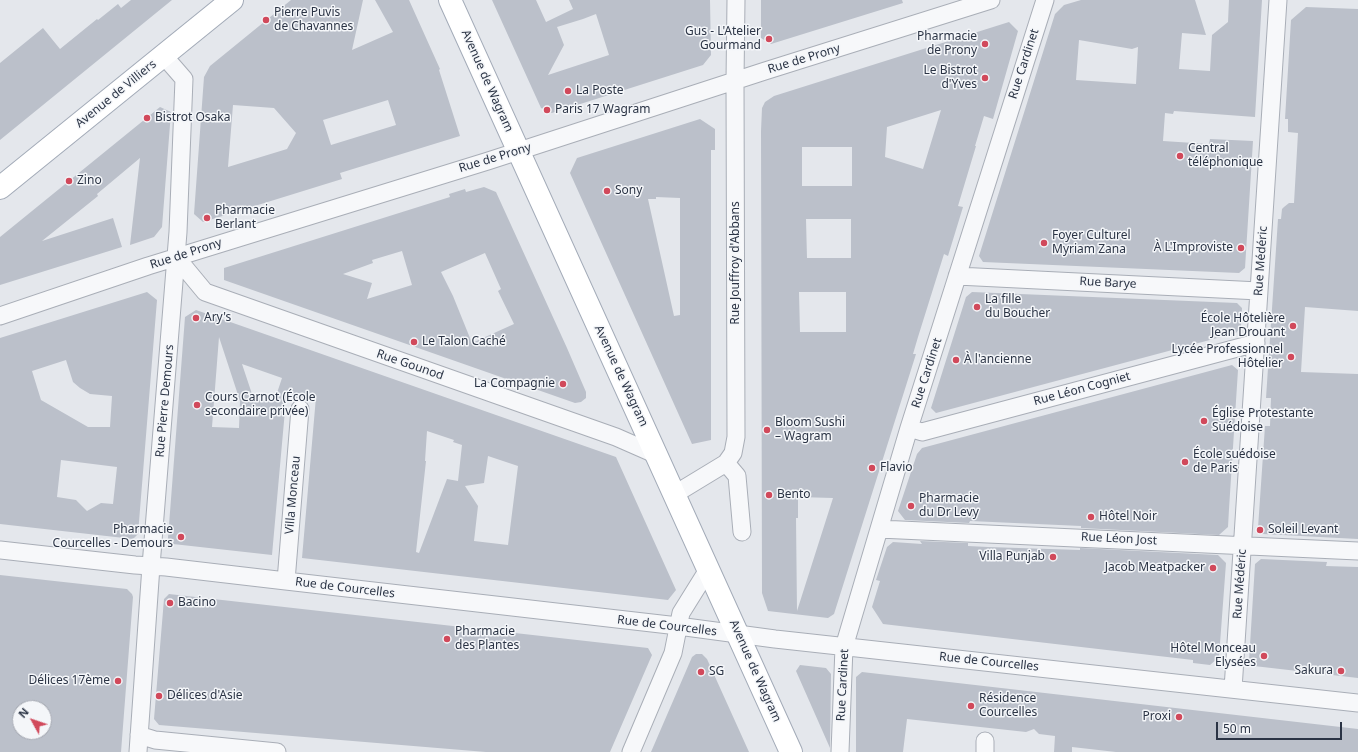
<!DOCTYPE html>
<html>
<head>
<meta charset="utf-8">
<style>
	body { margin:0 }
	#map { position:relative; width:1358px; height:752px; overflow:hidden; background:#e4e7ec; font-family:"Noto Sans",sans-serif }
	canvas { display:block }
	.north { position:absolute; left:12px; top:700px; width:40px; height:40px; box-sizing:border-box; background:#f4f6f9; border:1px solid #a4a8b1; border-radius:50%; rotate:310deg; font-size:11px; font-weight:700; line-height:16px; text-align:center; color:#2b3445 }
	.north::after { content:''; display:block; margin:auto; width:14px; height:18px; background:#d1495b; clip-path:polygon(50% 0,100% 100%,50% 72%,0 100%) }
	.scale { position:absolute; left:1216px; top:722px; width:126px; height:18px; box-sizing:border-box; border:2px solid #2b3445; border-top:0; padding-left:5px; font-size:12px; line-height:14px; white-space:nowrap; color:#2b3445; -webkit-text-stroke:3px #f4f6f9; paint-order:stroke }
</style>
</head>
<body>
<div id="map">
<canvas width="1358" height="752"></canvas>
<div class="north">N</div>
<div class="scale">50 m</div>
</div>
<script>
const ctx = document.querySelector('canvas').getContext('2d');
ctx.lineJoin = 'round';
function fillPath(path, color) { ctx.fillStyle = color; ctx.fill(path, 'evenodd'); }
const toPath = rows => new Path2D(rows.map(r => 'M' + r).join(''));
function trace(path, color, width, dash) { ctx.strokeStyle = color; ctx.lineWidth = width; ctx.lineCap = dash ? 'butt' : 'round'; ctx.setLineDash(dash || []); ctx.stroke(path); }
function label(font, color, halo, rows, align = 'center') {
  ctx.font = font + ' "Noto Sans",sans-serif'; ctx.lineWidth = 3; ctx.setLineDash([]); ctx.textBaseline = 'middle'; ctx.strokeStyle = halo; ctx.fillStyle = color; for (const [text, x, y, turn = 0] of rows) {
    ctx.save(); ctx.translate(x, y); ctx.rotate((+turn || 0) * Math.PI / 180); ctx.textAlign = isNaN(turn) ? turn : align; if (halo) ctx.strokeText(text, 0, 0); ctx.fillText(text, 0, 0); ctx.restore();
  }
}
fillPath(toPath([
	[131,0,172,0,0,140,0,63,43,28,60,49,97,19,98,20,118,4,121,8],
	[291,0,363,0,352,50,393,32,375,0,409,0,440,69,439,70,460,136,340,173,342,179,203,222,194,214,204,77,210,66],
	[388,100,396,125,331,145,323,120],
	[233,105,274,108,296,133,287,149,228,167],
	[492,0,536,0,546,22,573,9,569,0,710,0,711,55,703,65,552,113,541,108],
	[596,14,609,55,548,75,564,45,557,27,583,19],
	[761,0,902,0,903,3,771,44,761,38],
	[1081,0,1195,0,1206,35,1182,33,1179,69,1210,71,1212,35,1228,22,1229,0,1262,0,1255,117,1174,111,1173,114,1165,113,1163,141,1209,144,1210,139,1253,141,1245,268,1239,273,983,262,979,256,1055,14,1064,5],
	[1079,40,1132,49,1138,47,1136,84,1076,80],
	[1306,7,1358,9,1358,311,1305,307,1301,372,1358,374,1358,539,1263,534,1258,528,1265,426,1270,426,1271,398,1266,398,1278,219,1281,219,1282,209,1284,207,1289,203,1294,203,1298,133,1288,132,1288,119,1285,119,1291,20],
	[1009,22,1018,31,993,119,984,116,975,146,976,146,958,206,963,207,948,256,944,254,918,337,913,354,916,354,834,614,828,618,768,611,762,593,761,131,762,108,765,102,774,96],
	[941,110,923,169,885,157,887,127],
	[802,147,852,147,852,186,802,186],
	[806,219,851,219,851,258,807,258],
	[799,292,846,292,846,332,800,332],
	[798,497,833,498,797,611,796,518,798,518],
	[160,107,171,112,162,227,154,237,130,245,140,158,97,194,98,196,42,241,113,218,122,247,0,285,0,237],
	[700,119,715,129,715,150,711,150,711,440,692,444,570,173,577,158],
	[656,197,680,198,680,315,674,316,648,199,656,199],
	[484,187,496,192,567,348,586,392,586,398,581,402,575,403,224,280,224,268,450,197,449,194,465,189,466,192],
	[402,251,412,285,367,299,372,283,343,274,373,263,372,260],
	[485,253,501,289,498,291,514,324,472,343,453,296,441,272],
	[147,292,157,300,138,534,133,539,0,524,0,338],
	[66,360,73,382,80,388,90,394,112,396,110,427,88,427,41,400,32,371],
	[61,460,117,467,113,504,101,503,87,511,76,500,57,497],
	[972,292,1237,303,1242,308,1241,327,1236,333,936,413,931,408,966,297],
	[196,310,616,457,676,590,668,600,302,558,316,397,275,399,282,378,242,364,254,400,286,399,272,555,173,544,168,538,185,317],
	[219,337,240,401,239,428,212,427],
	[427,431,454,440,453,442,462,445,458,481,447,479,419,553,416,552,426,461,425,461],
	[488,456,518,466,508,545,474,541,478,506,465,486,484,483],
	[1232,365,1238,370,1229,509,1228,527,1219,535,1081,528,1081,526,970,521,969,523,905,520,898,511,917,454,922,448],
	[920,541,968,543,968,546,988,547,1080,550,1080,548,1218,555,1226,563,1219,657,1210,665,1193,663,1193,660,883,624,872,607,880,581,876,580,887,547,893,542,922,544],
	[1261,559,1327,562,1326,566,1358,567,1358,678,1254,666,1249,661,1255,564],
	[0,575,127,589,132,594,133,597,121,752,0,752],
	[20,708,44,708,44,732,20,732],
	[169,594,648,648,652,655,610,752,486,752,159,725,154,719,164,599],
	[696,654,702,654,707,659,749,752,651,752,692,657],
	[800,665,826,668,831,674,830,748,796,671],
	[862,672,1358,729,1358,752,1116,752,1072,747,1072,752,1054,752,1055,736,1039,734,1034,729,1026,732,907,719,903,752,856,752,856,677]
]), '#bbc0ca');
const minor = toPath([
	[176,257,205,292,616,437,657,455],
	[957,276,1259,291],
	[0,316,148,266,488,161,765,71,991,0],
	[909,428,922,432,1256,343],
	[726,463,737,476,742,532],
	[675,494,726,463,733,453,736,437,735,81,736,0],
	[879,529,1358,551],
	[0,550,135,565,166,567,286,581,678,626,775,639,1358,703],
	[286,581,300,409],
	[1233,689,1278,0],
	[139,735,155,740,277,752],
	[138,752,151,566,178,232,184,79,164,56],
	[631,752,673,653,681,613,709,568],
	[840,752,844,647,909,428,1045,0],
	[985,752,985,741]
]);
const major = toPath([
	[450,0,791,752],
	[0,188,232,0]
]);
trace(minor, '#a9aeb7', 19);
trace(major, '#a3abb8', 24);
trace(minor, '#f7f8fa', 17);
trace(major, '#fff', 22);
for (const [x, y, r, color] of [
	[266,20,4,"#d1495b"],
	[769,39,4,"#d1495b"],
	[985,44,4,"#d1495b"],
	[985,78,4,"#d1495b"],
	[568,91,4,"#d1495b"],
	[547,110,4,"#d1495b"],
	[147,118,4,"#d1495b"],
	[1180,156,4,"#d1495b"],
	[69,181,4,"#d1495b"],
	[607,191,4,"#d1495b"],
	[207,218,4,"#d1495b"],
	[1044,243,4,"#d1495b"],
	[1241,248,4,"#d1495b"],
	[977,307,4,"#d1495b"],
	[196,318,4,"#d1495b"],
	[1293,326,4,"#d1495b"],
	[414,342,4,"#d1495b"],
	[1291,357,4,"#d1495b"],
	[956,360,4,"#d1495b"],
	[563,384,4,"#d1495b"],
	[197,405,4,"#d1495b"],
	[1204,421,4,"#d1495b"],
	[767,430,4,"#d1495b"],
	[1185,462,4,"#d1495b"],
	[872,468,4,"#d1495b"],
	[769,495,4,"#d1495b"],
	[911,506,4,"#d1495b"],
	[1091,517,4,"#d1495b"],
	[1260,530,4,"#d1495b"],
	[181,537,4,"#d1495b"],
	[1053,557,4,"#d1495b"],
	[1213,568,4,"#d1495b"],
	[170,603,4,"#d1495b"],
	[447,639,4,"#d1495b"],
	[1264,656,4,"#d1495b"],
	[1341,671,4,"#d1495b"],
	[701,672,4,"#d1495b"],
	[118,681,4,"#d1495b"],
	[159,696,4,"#d1495b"],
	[971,706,4,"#d1495b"],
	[1179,717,4,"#d1495b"]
]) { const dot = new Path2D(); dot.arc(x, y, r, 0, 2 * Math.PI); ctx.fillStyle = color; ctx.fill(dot); trace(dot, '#f4f6f9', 1.5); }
label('12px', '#2b3445', '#f4f6f9', [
	["Pierre Puvis",274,13],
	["de Chavannes",274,27],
	["Gus - L'Atelier",761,32,"right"],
	["Gourmand",761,46,"right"],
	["Pharmacie",977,37,"right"],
	["de Prony",977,51,"right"],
	["Le Bistrot",977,71,"right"],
	["d'Yves",977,85,"right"],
	["La Poste",576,91],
	["Paris 17 Wagram",555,110],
	["Bistrot Osaka",155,118],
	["Central",1188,149],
	["téléphonique",1188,163],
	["Zino",77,181],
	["Sony",615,191],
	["Pharmacie",215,211],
	["Berlant",215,225],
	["Foyer Culturel",1052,236],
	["Myriam Zana",1052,250],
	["À L'Improviste",1233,248,"right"],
	["La fille",985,300],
	["du Boucher",985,314],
	["Ary's",204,318],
	["École Hôtelière",1285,319,"right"],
	["Jean Drouant",1285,333,"right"],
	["Le Talon Caché",422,342],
	["Lycée Professionnel",1283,350,"right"],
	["Hôtelier",1283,364,"right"],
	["À l'ancienne",964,360],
	["La Compagnie",555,384,"right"],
	["Cours Carnot (École",205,398],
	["secondaire privée)",205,412],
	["Église Protestante",1212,414],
	["Suédoise",1212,428],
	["Bloom Sushi",775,423],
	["– Wagram",775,437],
	["École suédoise",1193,455],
	["de Paris",1193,469],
	["Flavio",880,468],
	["Bento",777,495],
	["Pharmacie",919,499],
	["du Dr Levy",919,513],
	["Hôtel Noir",1099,517],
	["Pharmacie",173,530,"right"],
	["Courcelles - Demours",173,544,"right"],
	["Soleil Levant",1268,530],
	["Villa Punjab",1045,557,"right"],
	["Jacob Meatpacker",1205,568,"right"],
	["Bacino",178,603],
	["Pharmacie",455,632],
	["des Plantes",455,646],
	["Hôtel Monceau",1256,649,"right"],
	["Elysées",1256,663,"right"],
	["Sakura",1333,671,"right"],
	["SG",709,672],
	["Délices 17ème",110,681,"right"],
	["Délices d'Asie",167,696],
	["Résidence",979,699],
	["Courcelles",979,713],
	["Proxi",1171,717,"right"]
], 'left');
label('12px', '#2b3445', '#f4f6f9', [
	["Rue de Prony",804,59,-17],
	["Rue Cardinet",1024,64,-72],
	["Avenue de Wagram",487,81,66],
	["Avenue de Villiers",116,94,-39],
	["Rue de Prony",495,158,-17],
	["Rue de Prony",186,254,-18],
	["Rue Médéric",1261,261,-86],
	["Rue Jouffroy d'Abbans",736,263,-90],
	["Rue Barye",1108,283,3],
	["Rue Gounod",410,365,19],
	["Rue Cardinet",927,373,-72],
	["Avenue de Wagram",621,376,65],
	["Rue Léon Cogniet",1082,389,-15],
	["Rue Pierre Demours",165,401,-85],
	["Villa Monceau",293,495,-85],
	["Rue Léon Jost",1119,539,3],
	["Rue Médéric",1240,584,-86],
	["Rue de Courcelles",345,588,7],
	["Rue de Courcelles",667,626,7],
	["Rue de Courcelles",989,662,6],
	["Avenue de Wagram",755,671,66],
	["Rue Cardinet",843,685,-87]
]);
</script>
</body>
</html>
